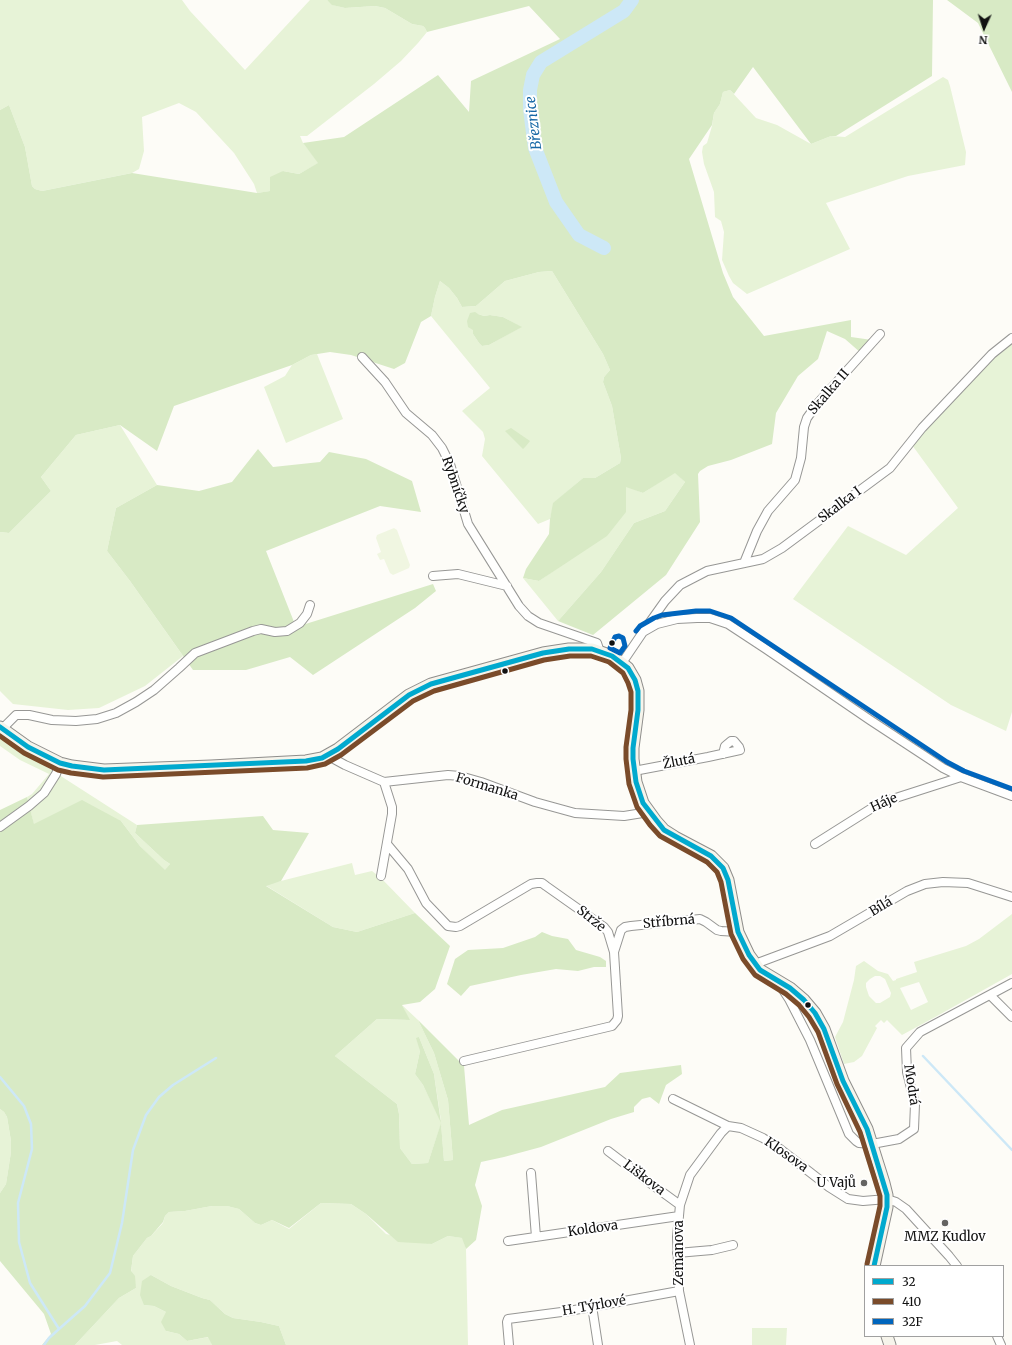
<!DOCTYPE html>
<html>
<head>
<meta charset="utf-8">
<style>
	body { margin:0 }
	#map { position:relative; width:1012px; height:1345px; overflow:hidden; background:#fdfcf7; font-family:Merriweather,serif }
	canvas { display:block }
	.legend { position:absolute; left:864px; top:1265px; width:140px; height:72px; box-sizing:border-box; background:#fff; border:1px solid #a0a0a0; margin:0; padding:5px 7px; list-style:none; font-size:12px; color:#111 }
	.legend li { display:flex; align-items:center; gap:8px; height:20px }
	.legend b { width:20px; border:1px solid #a0a0a0 }
	.north { position:absolute; left:964px; top:8px; width:40px; height:40px; -webkit-text-stroke:3px #fff; paint-order:stroke; rotate:183deg; font-size:11px; font-weight:700; line-height:16px; text-align:center; color:#111 }
	.north::after { content:''; display:block; margin:auto; width:14px; height:18px; background:#111; clip-path:polygon(50% 0,100% 100%,50% 72%,0 100%) }
</style>
</head>
<body>
<div id="map">
<canvas width="1012" height="1345"></canvas>
<ul class="legend">
<li><b style="height:5px;background:#00a9ce"></b>32</li>
<li><b style="height:5px;background:#7a4b2a"></b>410</li>
<li><b style="height:5px;background:#0065bd"></b>32F</li>
</ul>
<div class="north">N</div>
</div>
<script>
const ctx = document.querySelector('canvas').getContext('2d');
ctx.lineJoin = 'round';
function fillPath(path, color) { ctx.fillStyle = color; ctx.fill(path, 'evenodd'); }
const toPath = rows => new Path2D(rows.map(r => 'M' + r).join(''));
function trace(path, color, width, dash) { ctx.strokeStyle = color; ctx.lineWidth = width; ctx.lineCap = dash ? 'butt' : 'round'; ctx.setLineDash(dash || []); ctx.stroke(path); }
function label(font, color, halo, rows, align = 'center') {
  ctx.font = font + ' Merriweather,serif'; ctx.lineWidth = 4; ctx.setLineDash([]); ctx.textBaseline = 'middle'; ctx.strokeStyle = halo; ctx.fillStyle = color; for (const [text, x, y, turn = 0] of rows) {
    ctx.save(); ctx.translate(x, y); ctx.rotate((+turn || 0) * Math.PI / 180); ctx.textAlign = isNaN(turn) ? turn : align; if (halo) ctx.strokeText(text, 0, 0); ctx.fillText(text, 0, 0); ctx.restore();
  }
}
fillPath(toPath([
	[0,0,182,0,190,11,245,70,310,0,327,0,333,5,345,8,375,6,385,8,412,24,423,26,425,28,427,32,418,43,401,61,374,84,307,136,300,136,303,143,319,163,299,174,283,171,271,191,257,193,254,184,234,153,196,112,179,103,142,117,144,151,139,169,132,173,42,191,35,189,32,186,25,147,9,105,0,110],
	[943,77,948,80,950,86,966,152,965,165,908,176,826,203,850,249,747,294,733,283,729,276,722,260,724,232,721,221,715,217,714,192,704,164,702,152,703,146,707,143,712,126,714,113,720,104,723,92,730,90,756,118,777,125,811,144,831,136,845,137],
	[552,271,603,354,610,370,604,377,603,382,612,406,621,458,620,463,595,478,583,478,554,503,550,519,538,524,482,456,485,439,483,432,462,411,490,388,431,316,435,297,440,281,449,288,457,298,462,307,476,306,505,281,539,272],
	[478,314,484,316,490,315,503,317,521,327,489,345,482,346,479,343,473,334,473,330],
	[1012,342,1012,712,1006,731,951,705,793,599,848,526,906,555,958,508,912,445,923,432,991,359],
	[317,354,343,419,286,443,264,387,285,376,292,365,311,355],
	[120,425,157,485,116,508,107,551,130,581,183,656,145,686,99,708,68,710,13,704,0,691,0,532,9,533,51,491,41,477,76,435],
	[675,472,685,482,665,511,634,523,601,572,558,621,523,578,539,581,566,562,626,486,643,493],
	[0,737,137,825,135,833,164,860,170,864,165,871,140,846,121,821,34,825,27,797,32,794,49,774,20,760,0,746],
	[352,863,355,875,372,871,381,878,415,913,357,932,333,927,265,885],
	[1012,914,1012,974,937,1016,902,1035,887,1020,884,1023,881,1020,875,1026,877,1028,862,1056,854,1062,844,1064,835,1037,843,1022,854,980,856,966,864,961,878,971,888,974,893,981,896,980,896,979,917,972,914,962,966,946,979,939],
	[875,976,880,976,885,979,891,993,890,997,880,1003,876,1003,869,996,866,987,866,983,870,979],
	[919,982,928,1002,911,1010,900,988],
	[402,1005,418,1020,434,1053,448,1100,453,1160,444,1161,441,1124,428,1163,412,1164,400,1148,399,1114,397,1104,335,1056,377,1019,409,1020],
	[419,1037,434,1074,441,1121,423,1085,415,1074,420,1051],
	[0,1109,4,1112,7,1117,11,1141,11,1152,6,1184,0,1193],
	[321,1203,351,1204,366,1214,386,1234,432,1244,448,1236,463,1238,466,1249,468,1345,286,1345,279,1326,261,1322,233,1318,225,1314,210,1300,202,1298,171,1286,151,1275,144,1305,154,1306,166,1312,166,1331,179,1334,187,1341,209,1337,212,1345,122,1345,117,1341,95,1345,75,1345,119,1298,136,1288,131,1272,133,1256,147,1238,151,1236,163,1223,165,1216,169,1212,185,1211,212,1206,227,1206,239,1209,255,1223,261,1225,272,1220,289,1229],
	[752,1328,787,1328,786,1345,752,1345]
]), '#e7f3d7');
fillPath(toPath([
	[327,0,933,0,932,76,836,136,831,136,811,144,753,67,734,94,730,90,723,92,720,104,714,113,712,125,689,159,723,273,733,297,764,336,851,320,851,337,872,340,861,353,845,339,827,331,818,359,798,376,776,413,772,444,731,460,708,466,700,471,698,474,700,522,666,575,593,635,558,621,601,572,634,523,665,511,685,482,675,473,643,493,626,487,626,512,607,536,539,581,523,578,526,569,549,534,550,519,553,503,583,478,595,478,620,463,621,458,612,406,603,382,604,377,610,370,603,354,552,271,539,272,505,281,476,306,462,307,457,298,449,288,440,281,435,297,431,316,421,322,405,363,394,369,351,355,330,352,311,355,292,365,174,406,157,451,120,425,76,435,41,477,51,491,9,533,0,532,0,110,9,105,25,147,32,186,35,189,42,191,132,173,257,193,270,191,270,177,283,171,299,174,318,163,303,143,344,137,438,75,469,112,471,81,560,39,529,6,427,32,425,28,423,26,412,24,385,8,375,6,345,8,332,5],
	[947,0,1012,0,1012,92,978,23],
	[475,312,478,314,484,316,490,315,503,317,522,327,489,345,482,346,479,343,473,334,473,330,468,327,467,321,470,313],
	[511,428,530,441,526,446,523,449,505,431],
	[258,449,273,467,320,462,329,452,366,459,412,481,421,512,380,506,266,551,296,627,433,584,436,591,415,608,313,675,290,657,246,670,193,670,130,581,107,551,116,508,157,485,199,491,232,482],
	[27,797,34,824,82,800,121,821,140,846,165,870,170,864,164,860,135,833,137,825,263,816,273,830,309,833,281,881,266,886,333,927,357,932,415,913,450,946,435,989,420,1002,402,1005,410,1020,377,1019,335,1056,397,1104,399,1114,400,1148,412,1164,428,1163,441,1123,423,1085,415,1074,420,1051,416,1038,419,1037,434,1074,441,1123,444,1161,453,1160,448,1100,434,1053,418,1020,464,1066,469,1125,502,1110,605,1087,620,1073,681,1065,682,1074,666,1085,659,1104,650,1097,642,1099,634,1107,634,1112,611,1119,541,1147,504,1157,481,1162,475,1185,482,1206,476,1240,466,1249,462,1238,448,1236,432,1244,398,1242,366,1214,351,1204,321,1203,289,1228,272,1220,261,1225,255,1223,239,1209,227,1206,212,1206,185,1211,169,1212,165,1216,163,1222,151,1236,147,1238,133,1256,131,1271,135,1276,136,1288,119,1298,75,1345,42,1345,51,1334,44,1314,0,1261,0,1193,6,1184,11,1152,11,1141,7,1117,4,1112,0,1109,0,810],
	[542,932,552,936,568,939,576,950,600,957,606,961,606,967,594,967,578,971,556,969,521,975,470,986,461,996,447,984,455,959,468,950,503,948,535,937],
	[151,1275,171,1286,202,1298,210,1300,225,1314,233,1318,261,1322,279,1326,286,1345,212,1345,208,1337,187,1341,179,1334,166,1331,161,1322,166,1312,154,1306,144,1305,140,1295,142,1281]
]), '#d8eac5');
fillPath(toPath([
	[394,528,397,530,410,565,409,568,393,575,390,573,384,559,380,560,377,554,381,552,376,538,377,535]
]), '#f0f6e1');
trace(toPath([
	[923,1056,1012,1150],
	[0,1077,24,1106,31,1124,32,1149,18,1203,19,1242,30,1283,59,1329,49,1338,44,1345],
	[59,1329,85,1306,110,1273,122,1223,133,1150,146,1115,159,1097,173,1085,216,1058]
]), '#cde8f7', 2.5);
trace(toPath([
	[604,248,579,235,556,202,535,148,530,109,530,90,533,75,541,62,624,11,632,0]
]), '#cde8f7', 14);
const street = toPath([
	[362,357,385,382,406,413,432,435,442,448,450,464,468,524,519,606,528,616,539,623,597,643,600,652],
	[744,563,757,531,768,511,795,480,801,458,804,427,807,418,817,404,880,334],
	[433,576,458,574,507,586],
	[643,632,665,601,680,585,707,571,763,559,782,548,890,468,922,428,992,354,1012,338],
	[622,663,643,632,657,624,677,619,697,618,710,618,728,624,766,649,870,720,943,768,961,777,1012,796],
	[2,729,16,715,29,715,52,720,76,721,97,719,116,713,136,702,154,690,179,668,195,653,253,631,261,629,275,632,287,631,300,623,307,614,310,605],
	[330,754,334,759,345,765,384,782,448,775,460,776,481,782,535,802,575,813,624,816,649,812],
	[634,771,708,757,740,750,739,747,734,741,731,741,725,746,723,754],
	[0,827,29,806,44,793,56,774,60,763],
	[387,844,408,869,426,903,448,926,456,927,460,926,531,884,537,883,542,883,546,886,604,927,608,932,614,952,618,1016,617,1020,612,1026,464,1061],
	[815,844,880,803,961,777],
	[381,876,392,814,392,807,384,782],
	[614,952,621,930,625,927,631,926,700,919,706,922,717,930,721,931,738,932],
	[755,964,830,936,907,891,925,884,943,882,968,883,1012,897],
	[778,982,789,999,810,1040,849,1134,856,1141,859,1143,872,1144,899,1139,914,1129,915,1104,907,1072,906,1048,920,1032,1012,983],
	[990,995,1012,1017],
	[673,1099,728,1126,741,1128,763,1138,780,1149,829,1187,848,1199,863,1201,887,1199,896,1202,906,1209,949,1256,957,1266],
	[608,1151,654,1186,680,1205],
	[531,1173,536,1237],
	[508,1241,679,1216],
	[677,1253,712,1250,733,1245],
	[592,1306,598,1345],
	[997,1336,1001,1345],
	[509,1345,507,1322,508,1319,569,1311,679,1291],
	[690,1345,679,1291,677,1237,680,1205,690,1175,721,1133,728,1126]
]);
const secondary = toPath([
	[0,727,28,747,60,763,72,766,104,770,211,766,306,761,322,758,338,749,409,695,431,684,543,653,569,649,592,649,612,656,622,663,628,668,635,680,638,691,638,710,633,748,633,759,636,782,643,803,656,821,664,830,675,837,711,856,723,868,728,880,738,932,749,955,760,970,790,988,804,1000,815,1013,824,1029,843,1081,867,1129,884,1183,887,1195,887,1207,874,1266],
	[887,1336,890,1345]
]);
trace(street, '#979795', 10);
trace(secondary, '#8e8d8b', 13);
trace(street, '#fffffe', 8);
trace(secondary, '#f6f4eb', 11);
trace(toPath([
	[0,727,28,747,60,763,72,766,104,770,306,761,322,758,338,749,409,695,431,684,543,653,569,649,592,649,612,656,628,668,635,680,638,691,638,710,633,748,633,759,636,782,643,803,664,830,711,856,723,868,728,880,738,932,749,955,760,970,790,988,804,1000,815,1013,824,1029,843,1081,867,1129,887,1195,887,1207,874,1266]
]), '#00a9ce', 5);
trace(toPath([
	[0,736,24,753,58,770,71,773,103,777,307,768,325,764,341,755,413,701,434,691,544,660,570,656,591,656,609,662,623,673,628,683,631,692,631,710,626,747,626,759,629,784,637,807,650,825,660,836,707,862,717,872,721,882,731,934,743,959,755,975,786,994,799,1005,809,1017,818,1032,837,1084,860,1132,880,1196,880,1206,867,1264]
]), '#7a4b2a', 5);
trace(toPath([
	[636,631,640,626,654,618,662,615,696,611,710,611,731,618,947,762,964,771,1012,789],
	[619,636,623,638,625,646,620,653,610,648,615,637,619,636]
]), '#0065bd', 5);
for (const [x, y, r, color] of [
	[612,643,3.5,"#111"],
	[505,671,3.5,"#111"],
	[808,1005,3.5,"#111"],
	[864,1183,4,"#646362"],
	[945,1223,4,"#646362"]
]) { const dot = new Path2D(); dot.arc(x, y, r, 0, 2 * Math.PI); ctx.fillStyle = color; ctx.fill(dot); trace(dot, '#fff', 1.5); }
label('13px', '#111', '#fff', [
	["Skalka II",829,392,-49],
	["Rybníčky",455,485,71],
	["Skalka I",840,505,-37],
	["Žlutá",679,762,-11],
	["Formanka",487,787,17],
	["Háje",884,803,-24],
	["Bílá",881,907,-31],
	["Strže",591,919,39],
	["Stříbrná",669,922,-5],
	["Modrá",911,1085,81],
	["Klosova",786,1155,35],
	["Liškova",644,1178,37],
	["Koldova",593,1229,-8],
	["Zemanova",679,1253,-90],
	["H. Týrlové",594,1306,-10]
]);
label('13px', '#111', '#fff', [
	["U Vajů",856,1183],
	["MMZ Kudlov",945,1237,"center"]
], 'right');
label('italic 14px', '#1768a6', '#fff', [
	["Březnice",534,123,-97]
]);
</script>
</body>
</html>
